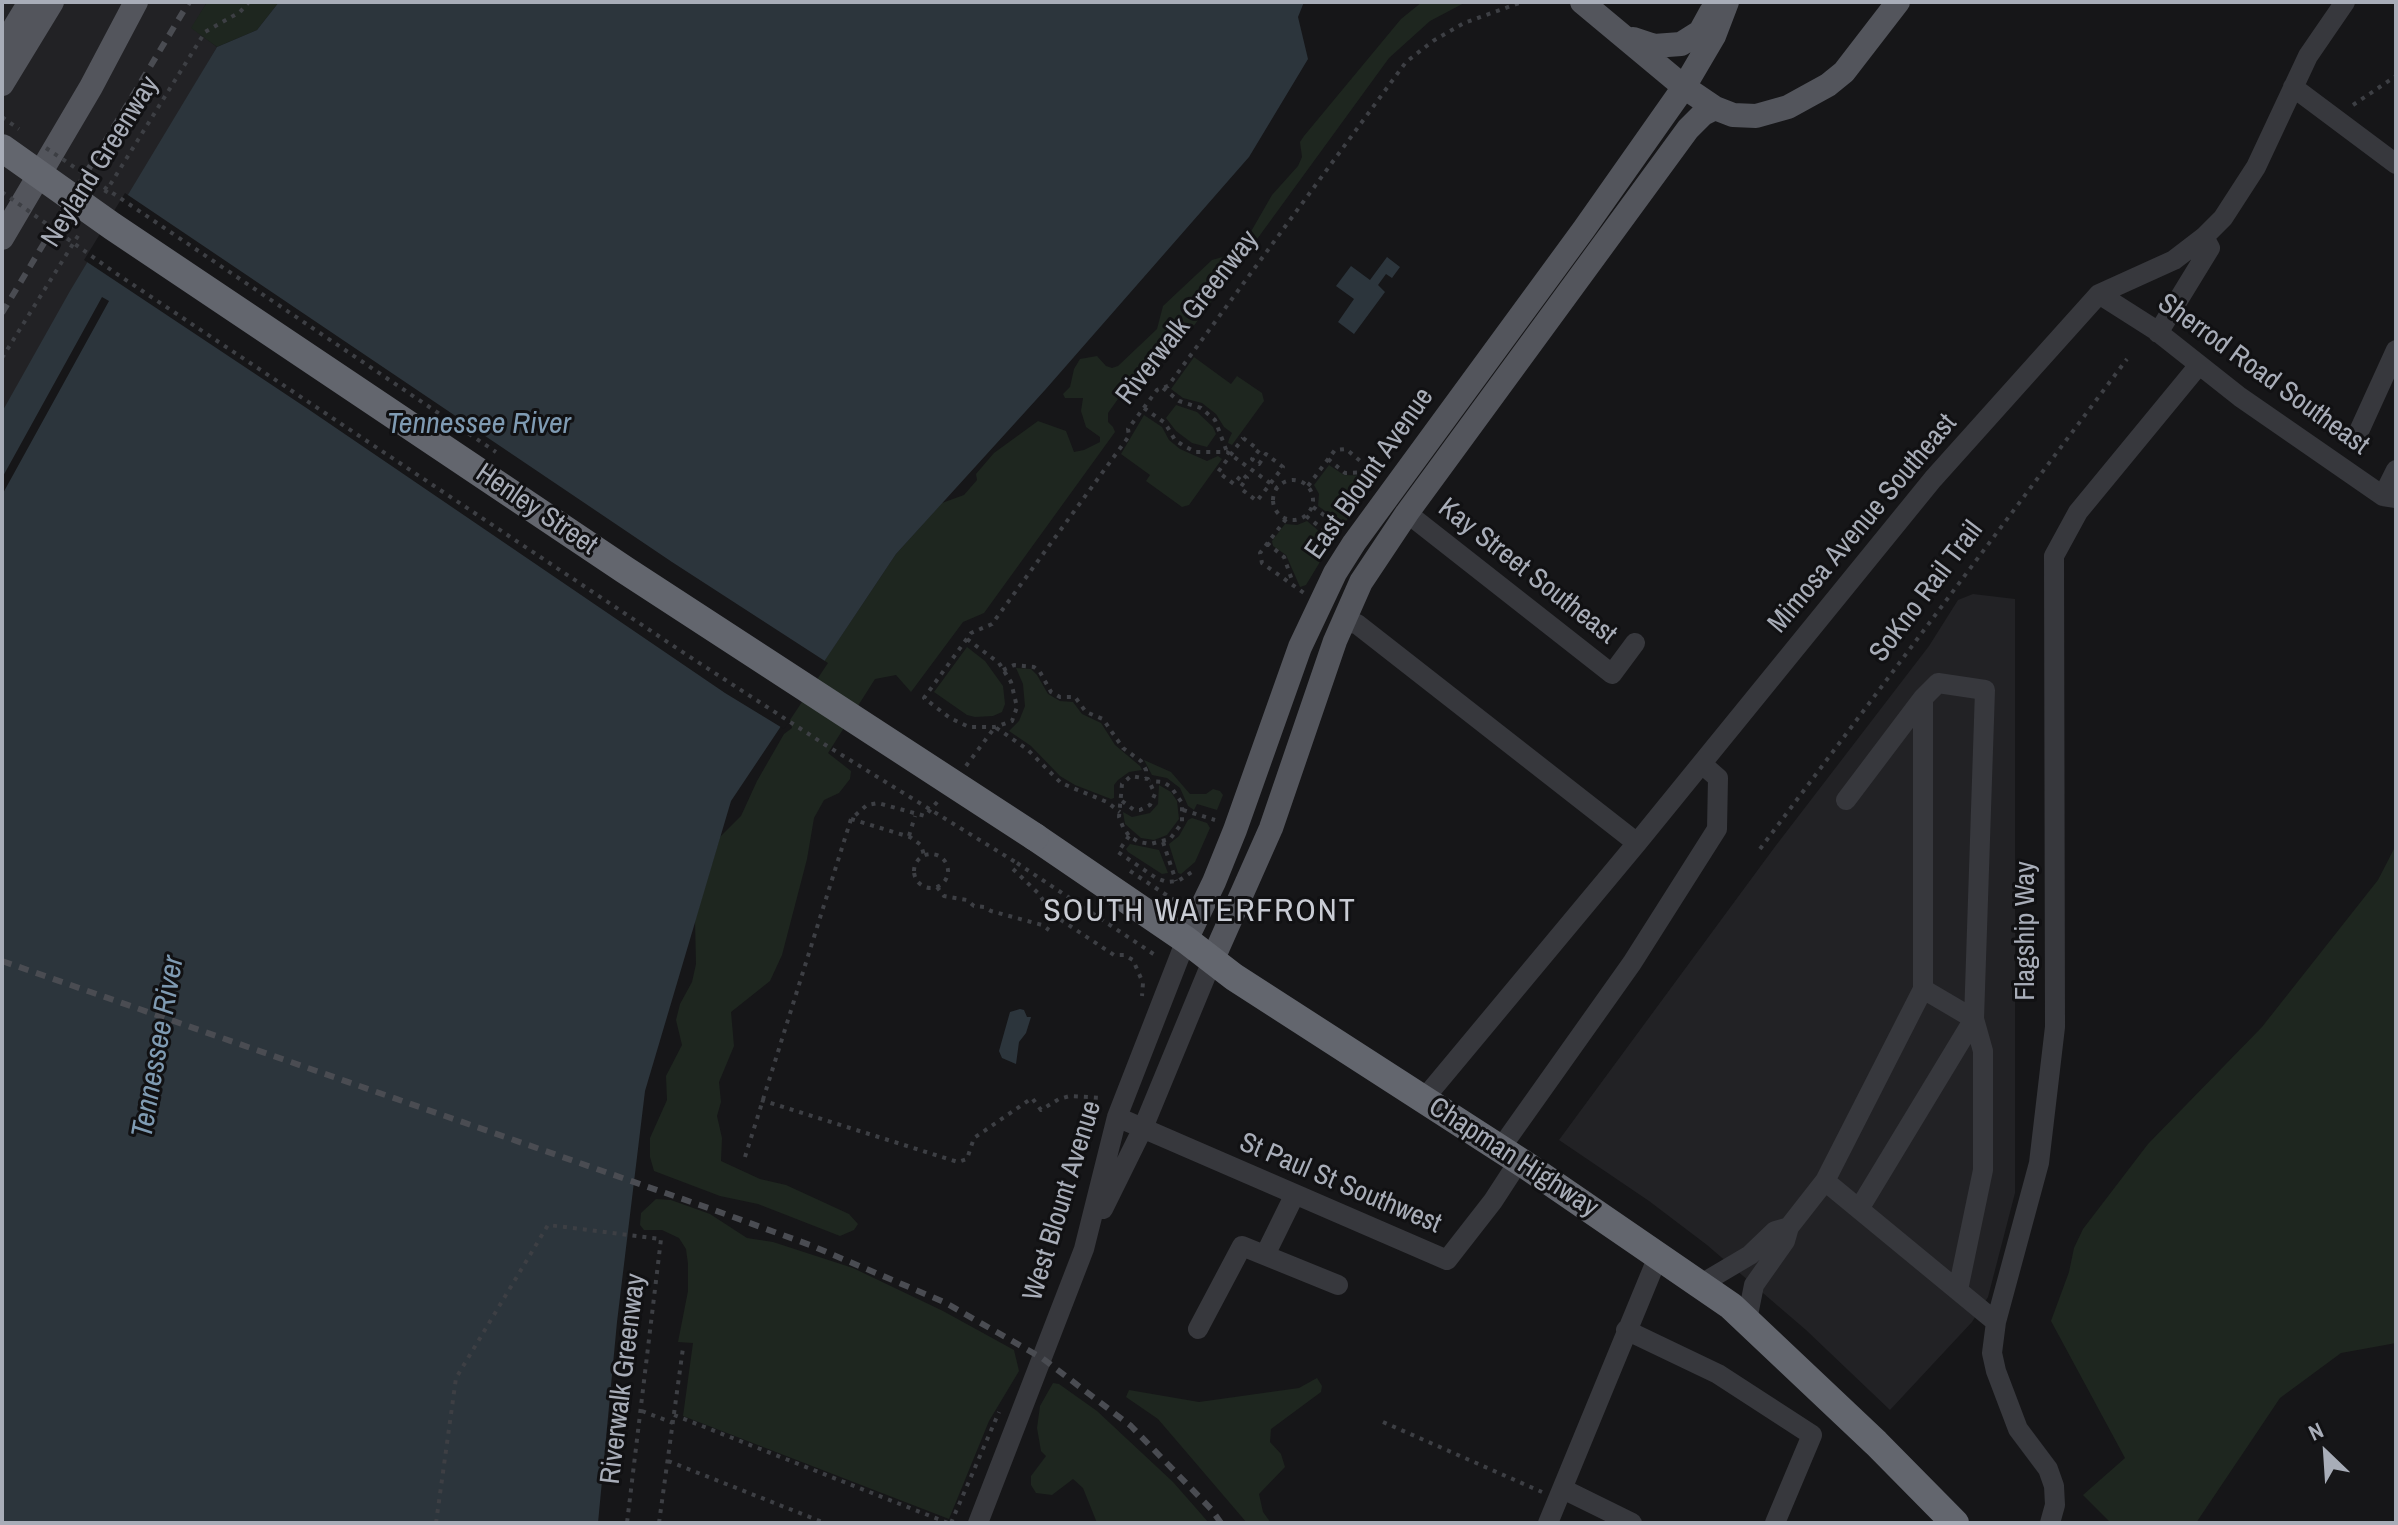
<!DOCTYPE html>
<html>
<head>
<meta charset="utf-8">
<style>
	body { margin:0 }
	#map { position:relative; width:2398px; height:1525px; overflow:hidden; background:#161618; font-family:"Archivo Narrow",sans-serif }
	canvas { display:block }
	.frame { position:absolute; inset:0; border:4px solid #a8adb8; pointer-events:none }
	.north { position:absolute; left:2286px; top:1413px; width:80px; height:80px; -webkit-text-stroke:6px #111113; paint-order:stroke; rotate:335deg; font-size:22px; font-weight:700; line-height:32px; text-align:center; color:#a8adb8 }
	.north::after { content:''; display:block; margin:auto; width:28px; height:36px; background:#a8adb8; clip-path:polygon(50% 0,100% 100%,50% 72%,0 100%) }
</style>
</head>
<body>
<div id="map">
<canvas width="2398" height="1525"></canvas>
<div class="frame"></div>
<div class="north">N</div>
</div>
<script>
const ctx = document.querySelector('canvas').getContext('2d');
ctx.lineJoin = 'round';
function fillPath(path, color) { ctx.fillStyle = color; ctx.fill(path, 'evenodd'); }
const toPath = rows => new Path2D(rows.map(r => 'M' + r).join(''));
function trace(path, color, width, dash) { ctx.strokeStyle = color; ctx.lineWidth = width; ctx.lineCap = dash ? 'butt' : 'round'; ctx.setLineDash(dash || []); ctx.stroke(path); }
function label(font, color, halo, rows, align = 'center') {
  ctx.font = font + ' "Archivo Narrow",sans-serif'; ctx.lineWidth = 6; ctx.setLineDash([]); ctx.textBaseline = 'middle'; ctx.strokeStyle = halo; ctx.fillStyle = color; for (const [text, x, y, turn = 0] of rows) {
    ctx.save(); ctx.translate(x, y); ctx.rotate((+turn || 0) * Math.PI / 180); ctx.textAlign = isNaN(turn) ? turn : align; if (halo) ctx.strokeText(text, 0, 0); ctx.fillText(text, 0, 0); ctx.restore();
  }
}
fillPath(toPath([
	[2,2,207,2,192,28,217,47,2,416],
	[1973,594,2015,599,2015,1193,1988,1297,1972,1322,1890,1410,1806,1330,1707,1245,1649,1201,1559,1140,1774,848,1929,646,1958,600]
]), '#222225');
fillPath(toPath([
	[207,2,279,2,257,30,217,47,191,28],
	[1422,2,1466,2,1430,21,1389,58,1185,338,1150,354,1108,413,1108,422,1113,427,1115,432,984,613,963,622,911,692,896,675,875,679,828,753,851,771,850,779,839,793,824,800,814,818,807,859,782,955,770,981,731,1012,734,1046,719,1082,721,1102,717,1116,722,1138,721,1161,760,1179,786,1185,849,1214,858,1224,854,1230,840,1236,758,1204,720,1196,654,1171,650,1157,650,1138,667,1100,666,1076,682,1045,676,1020,680,1004,692,982,696,964,695,920,720,837,741,816,757,781,784,734,792,728,788,715,896,554,942,503,964,495,977,480,976,474,994,453,1038,421,1066,431,1074,452,1084,450,1100,442,1100,437,1086,427,1081,411,1083,398,1065,398,1063,394,1070,387,1074,369,1080,359,1097,356,1106,366,1112,368,1118,366,1157,329,1163,306,1212,260,1233,254,1249,235,1272,195,1298,166,1302,157,1300,142,1304,136,1401,19],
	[1194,357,1231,384,1237,376,1262,393,1264,401,1232,445,1228,443,1229,439,1232,433,1224,427,1216,414,1202,403,1183,398,1171,389],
	[1176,405,1197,412,1213,427,1216,434,1207,447,1192,443,1176,431,1166,418],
	[1144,415,1162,427,1169,440,1180,449,1207,461,1218,456,1222,459,1189,505,1182,507,1146,481,1150,475,1121,454],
	[1329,465,1344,475,1374,476,1376,480,1344,524,1318,506,1319,494,1314,485],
	[1307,521,1332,542,1306,585,1300,587,1286,555,1273,546,1272,541,1285,524,1297,525],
	[967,647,985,661,1003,686,1005,704,1002,712,993,716,975,717,967,715,934,692],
	[1016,668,1031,669,1037,675,1048,694,1060,701,1073,702,1082,714,1101,723,1115,745,1140,766,1142,770,1129,772,1118,780,1114,785,1114,798,1111,799,1075,785,1060,776,1031,746,1009,731,1019,721,1025,706,1023,684],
	[1144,760,1171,772,1190,794,1206,794,1213,789,1220,791,1223,795,1217,810,1197,804,1194,810,1188,806,1180,788,1167,778,1152,775],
	[1159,785,1171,792,1177,801,1179,819,1167,835,1154,840,1141,838,1125,824,1123,812,1132,817,1150,813,1158,804],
	[1192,818,1207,823,1210,828,1195,862,1181,874,1178,873,1169,844,1179,836,1188,820],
	[1130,844,1159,850,1168,873,1162,874,1128,852,1126,849],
	[2396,845,2396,1343,2341,1353,2280,1398,2196,1523,2111,1523,2083,1495,2125,1458,2051,1321,2069,1272,2074,1248,2083,1229,2148,1144,2262,1027,2378,880],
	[656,1199,671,1200,710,1214,747,1238,773,1242,853,1268,943,1311,1014,1350,1019,1371,989,1421,949,1519,683,1416,693,1343,678,1342,688,1291,688,1264,686,1249,679,1238,662,1230,644,1230,640,1225,641,1213],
	[1317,1378,1322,1386,1321,1392,1271,1429,1270,1442,1281,1454,1285,1467,1259,1494,1263,1512,1271,1523,1247,1523,1158,1419,1126,1397,1129,1390,1199,1402,1299,1388],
	[1053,1383,1059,1384,1097,1411,1173,1482,1209,1523,1097,1523,1083,1488,1073,1479,1052,1495,1036,1493,1031,1485,1031,1476,1046,1456,1041,1451,1037,1428,1040,1406]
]), '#1e261f');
fillPath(toPath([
	[279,2,1304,2,1298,17,1308,59,1249,157,1045,390,896,554,731,801,645,1091,617,1322,598,1523,2,1523,2,412,70,291,217,47,257,30],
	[1387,257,1400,267,1392,278,1386,274,1378,285,1385,292,1354,334,1338,322,1354,299,1336,286,1351,266,1370,280],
	[1020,1009,1024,1010,1027,1017,1031,1017,1026,1033,1019,1042,1016,1064,1002,1058,999,1051,1010,1012]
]), '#2c353c');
fillPath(toPath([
	[125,193,672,562,828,663,784,729,725,693,308,409,84,260],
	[102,297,109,301,2,495,2,478]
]), '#161618');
trace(toPath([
	[2353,105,2396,76],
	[105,193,205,32,240,12,249,2],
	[2,358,81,231],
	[1163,388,1179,401,1201,408,1215,420,1227,452],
	[1144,408,1165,423,1175,440,1184,446,1196,452,1227,452,1277,488],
	[1243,438,1259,450,1252,459,1259,464,1266,454,1283,467,1257,501,1240,488,1247,478,1242,474,1234,484,1218,472,1243,438],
	[1328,459,1345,473,1373,472],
	'1273 500a20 20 0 1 1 40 0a20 20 0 1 1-40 0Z',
	[1308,486,1335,450,1346,449,1378,476],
	[1313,507,1340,527],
	[1306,516,1333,537],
	[1286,519,1260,553,1262,563,1304,593],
	[1267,543,1284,557,1293,583],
	[967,639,999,663,1011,682,1017,707,1012,721,995,727,969,727,950,718,924,698,971,633,992,624,1129,436,1128,429,1157,390,1168,386,1406,62,1433,41,1464,23,1522,2],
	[1003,670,1014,665,1034,667,1040,672,1051,692,1060,697,1075,697,1086,712,1103,719,1123,748,1141,761,1146,770,1146,778],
	[966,766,995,727,1027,749,1061,783,1107,802,1120,812],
	[1122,801,1134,810,1140,810,1150,805,1155,794,1148,779,1131,776,1122,784,1119,817,1123,827,1129,836,1139,842,1150,844,1170,839,1182,823,1182,803,1171,787,1163,782,1150,781],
	[1183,810,1215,820],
	[851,819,910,837,921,845,924,855],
	[909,836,915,816],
	[1129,836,1118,852,1156,878,1167,882,1178,881,1195,870],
	[1163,842,1176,881],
	[1760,849,2127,359],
	'914 871a17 17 0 1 1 34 0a17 17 0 1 1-34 0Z',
	[1017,863,1158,957],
	[1013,869,1039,894,1052,914,1114,955,1124,955,1133,960,1143,983,1142,996],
	[1130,871,1180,904],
	[937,887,944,896,967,900,974,906,984,907,991,911,1042,925,1049,930],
	[761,1100,958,1162,967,1159,974,1138,1032,1098,1041,1110,1059,1099,1070,1096,1103,1098],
	[745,1157,851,819,867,805,878,803,925,816,938,801],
	[642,1411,673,1423],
	[674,1415,948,1523],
	[1383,1422,1542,1492],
	[668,1461,825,1523],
	[436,1523,456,1378,548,1225,661,1239,627,1523],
	[659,1523,683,1348],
	[951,1523,999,1412]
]), '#3d3f44', 4, [4, 6]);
trace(toPath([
	[2293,87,2396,164],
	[2099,294,2154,329,2240,397,2383,496,2396,498],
	[2158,333,2210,248,2204,237],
	[2360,429,2396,350],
	[2383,496,2396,470],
	[1407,513,1612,674,1635,643],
	[1344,622,1357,624,1637,843],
	[1846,800,1923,698],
	[1423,1100,1637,843,1933,479,2099,294,2174,260,2204,237,2223,218,2256,167,2308,56,2345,2],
	[1117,1117,1447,1260,1493,1201,1519,1161],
	[1500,1149,1632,963,1717,829,1718,778,1702,764],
	[1825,1181,1923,989,1974,1019,1983,1051,1983,1170,1958,1290],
	[1103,1209,1143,1128,1212,961],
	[1859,1209,1974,1019,1985,690,1938,683,1923,698,1923,989],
	[1265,1255,1295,1194],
	[1701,1284,1750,1255,1775,1231,1789,1227],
	[1747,1320,1754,1285,1785,1241,1789,1227,1825,1181,1996,1322],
	[1198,1329,1242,1246,1338,1285],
	[1626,1330,1718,1374,1812,1435,1775,1523],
	[1563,1489,1632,1523],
	[978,1523,1084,1249,1117,1117,1186,940],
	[1548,1523,1659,1254],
	[2050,1523,2055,1505,2054,1486,2048,1469,2018,1429,1996,1371,1992,1353,1996,1322,2039,1163,2055,1027,2054,556,2078,512,2199,365]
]), '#37383d', 20);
trace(toPath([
	[1582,2,1684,87,1715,108,1733,115,1756,116,1788,107,1828,85,1844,72,1898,2],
	[1633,39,1654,46,1681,44,1700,32,1711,12],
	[2,48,30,2],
	[2,84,52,2],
	[2,238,91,87,136,2],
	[1186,940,1214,882,1235,830,1300,647,1335,573,1354,543,1584,229,1684,87,1714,36,1727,2],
	[1212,961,1271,828,1335,641,1361,582,1407,513,1688,129,1703,114,1715,108]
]), '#53555c', 24);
trace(toPath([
	[1035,837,1186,940,1234,977,1527,1166,1731,1306,1876,1443,1955,1523]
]), '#63666e', 28);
trace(toPath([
	[2,313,189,2],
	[2,961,714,1210,810,1245,944,1302,1042,1358,1131,1426,1211,1509,1221,1523]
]), '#4a4c52', 6, [10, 8]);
trace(toPath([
	[2,117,19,129],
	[46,148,496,452],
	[2,192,114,272,687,655,824,744,1017,863]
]), '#3d3f44', 4, [4, 6]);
trace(toPath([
	[2,148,112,226,625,570,1035,837]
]), '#63666e', 28);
label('28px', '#a8adb8', '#111113', [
	["Neyland Greenway",101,162,-58],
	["Riverwalk Greenway",1188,318,-52],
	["Sherrod Road Southeast",2263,375,36],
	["East Blount Avenue",1370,474,-55],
	["Henley Street",536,510,34],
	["Mimosa Avenue Southeast",1863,524,-50],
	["Kay Street Southeast",1527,572,38],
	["SoKno Rail Trail",1927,592,-53],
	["Flagship Way",2026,931,-90],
	["Chapman Highway",1513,1158,33],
	["St Paul St Southwest",1340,1184,23],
	["West Blount Avenue",1063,1201,-73],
	["Riverwalk Greenway",624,1379,-83]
]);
label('italic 30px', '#7f9bb3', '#111113', [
	["Tennessee River",479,425],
	["Tennessee River",159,1047,-80]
]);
ctx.letterSpacing = '2px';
label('32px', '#c9ccd4', '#111113', [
	["SOUTH WATERFRONT",1200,912]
]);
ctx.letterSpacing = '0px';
</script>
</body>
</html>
